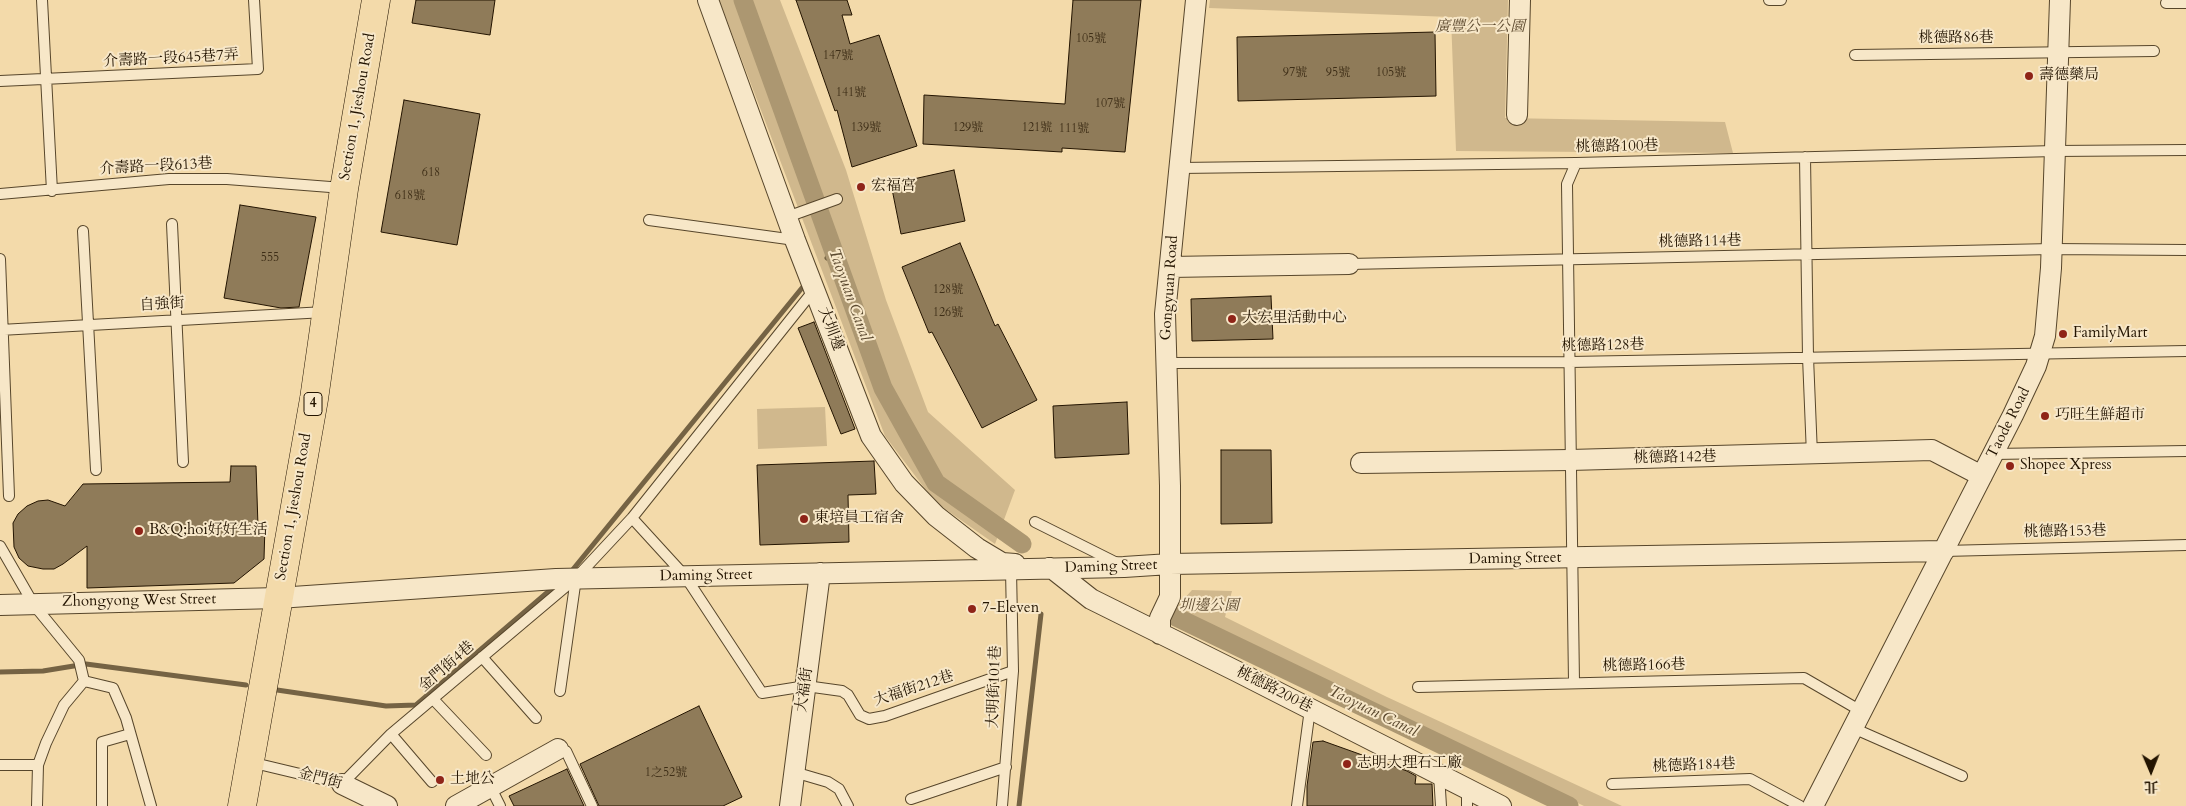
<!DOCTYPE html>
<html>
<head>
<meta charset="utf-8">
<style>
	body { margin:0 }
	#map { position:relative; width:2186px; height:806px; overflow:hidden; background:#f3daaa; font-family:Cardo,"Noto Serif TC",serif }
	canvas { display:block }
	.north { position:absolute; left:2126px; top:746px; width:50px; height:50px; -webkit-text-stroke:4px #f7e7c8; paint-order:stroke; rotate:179deg; font-size:14px; font-weight:700; line-height:20px; text-align:center; color:#231401 }
	.north::after { content:''; display:block; margin:auto; width:18px; height:22px; background:#231401; clip-path:polygon(50% 0,100% 100%,50% 72%,0 100%) }
</style>
</head>
<body>
<div id="map">
<canvas width="2186" height="806"></canvas>
<div class="north">北</div>
</div>
<script>
const ctx = document.querySelector('canvas').getContext('2d');
ctx.lineJoin = 'round';
function fillPath(path, color) { ctx.fillStyle = color; ctx.fill(path, 'evenodd'); }
const toPath = rows => new Path2D(rows.map(r => 'M' + r).join(''));
function trace(path, color, width, dash) { ctx.strokeStyle = color; ctx.lineWidth = width; ctx.lineCap = dash ? 'butt' : 'round'; ctx.setLineDash(dash || []); ctx.stroke(path); }
function label(font, color, halo, rows, align = 'center') {
  ctx.font = font + ' Cardo,"Noto Serif TC",serif'; ctx.lineWidth = 4; ctx.setLineDash([]); ctx.textBaseline = 'middle'; ctx.strokeStyle = halo; ctx.fillStyle = color; for (const [text, x, y, turn = 0] of rows) {
    ctx.save(); ctx.translate(x, y); ctx.rotate((+turn || 0) * Math.PI / 180); ctx.textAlign = isNaN(turn) ? turn : align; if (halo) ctx.strokeText(text, 0, 0); ctx.fillText(text, 0, 0); ctx.restore();
  }
}
fillPath(toPath([
	[719,0,780,0,846,170,886,300,928,412,1015,490,995,544,935,502,885,436],
	[1210,0,1508,0,1505,118,1725,122,1733,153,1456,151,1451,17,1209,8],
	[825,407,827,446,758,449,757,409],
	[1192,590,1232,591,1225,617,1387,697,1622,806,1584,806,1174,610]
]), '#d0b88d');
trace(toPath([
	[827,258,833,250],
	[570,573,806,283],
	[0,672,43,671,86,664,246,685],
	[277,690,386,706,416,705,556,585],
	[1019,806,1041,614]
]), '#756344', 5);
trace(toPath([
	[743,0,883,388,936,483,1022,544],
	[1176,617,1569,806]
]), '#ac9771', 19);
const building = toPath([
	[416,0,495,0,490,35,412,23,416,0],
	[796,0,847,0,852,15,842,15,850,44,879,35,917,146,852,167,837,110,835,111,796,0],
	[1073,0,1141,0,1125,152,1062,148,1062,152,923,144,924,95,1065,104,1073,0],
	[1435,32,1436,96,1238,101,1237,37,1435,32],
	[404,100,480,114,457,245,381,232,404,100],
	[954,170,965,221,901,234,891,184,954,170],
	[240,205,316,217,299,307,281,308,224,298,240,205],
	[960,243,995,326,998,324,1037,400,982,428,932,332,929,333,902,267,960,243],
	[1271,296,1273,339,1192,341,1191,299,1271,296],
	[814,322,855,429,841,434,798,328,814,322],
	[1127,402,1129,454,1055,458,1053,406,1127,402],
	[1221,450,1271,450,1272,523,1221,524,1221,450],
	[874,461,876,494,848,495,849,542,760,545,757,465,874,461],
	[231,466,256,466,258,526,265,525,264,559,234,583,87,588,87,546,63,564,54,569,43,569,28,566,19,558,14,547,13,523,18,514,27,506,38,501,48,500,65,506,83,484,230,482,231,466],
	[699,706,742,797,723,806,599,806,580,764,699,706],
	[1323,741,1407,771,1416,776,1415,784,1432,784,1433,806,1307,806,1307,786,1313,742,1323,741],
	[567,769,584,806,514,806,509,796,567,769]
]);
fillPath(building, '#8f7b59');
trace(building, '#231401', 1);
const lane = toPath([
	[42,0,52,191],
	[1769,0,1781,0],
	[2166,3,2186,3],
	[1855,55,2154,51],
	[0,81,258,69,254,0],
	[1805,157,1808,357,1812,455],
	[1180,168,1576,163,2055,151,2186,150],
	[0,194,169,179,227,179,343,188],
	[787,217,837,199],
	[649,220,795,240],
	[172,224,183,462],
	[83,231,96,470],
	[0,259,9,496],
	[1349,264,2052,249,2186,250],
	[0,330,325,312],
	[1166,363,1570,362,2186,351],
	[1993,454,2186,451],
	[632,518,685,576,762,693,806,686,842,691,848,695,860,715,869,719,885,716,1013,671],
	[1035,522,1117,563],
	[0,546,34,605,79,660,84,681,113,688,126,718,151,806],
	[1944,551,2186,545],
	[482,657,536,718],
	[1574,682,1567,184,1576,163],
	[1418,687,1804,678,1861,711],
	[560,691,576,578],
	[433,699,486,755],
	[1853,728,1962,776],
	[391,734,432,782],
	[558,749,566,751,592,806],
	[250,762,342,784,391,734,576,578,632,518,814,290],
	[0,765,38,765],
	[794,772,828,782,839,789,848,806],
	[1439,774,1441,806],
	[1612,784,1750,779,1800,806],
	[490,786,500,806],
	[1467,789,1467,806],
	[911,799,1006,767],
	[37,806,38,765,46,743,64,705,84,681],
	[102,806,102,742,130,734],
	[1002,806,1013,671,1011,570],
	[1297,806,1310,709]
]);
const street = toPath([
	[708,0,795,240,871,436,904,483,936,516,977,548,1002,563,1015,564],
	[1517,115,1520,0],
	[1170,267,1349,264],
	[1361,463,1570,460,1932,450,1982,476],
	[1049,568,1053,569,1091,599,1238,672,1501,806],
	[0,605,278,598,556,579,1124,567,1170,564,1944,551],
	[1160,634,1160,618,1170,597,1170,486,1165,314,1196,0],
	[342,784,387,806],
	[456,806,558,749],
	[790,806,820,573],
	[1813,806,2013,415,2036,366,2045,336,2051,268,2060,0]
]);
const primary = toPath([
	[242,806,314,399,344,189,376,0]
]);
trace(lane, '#57462b', 12);
trace(street, '#57462b', 22);
trace(primary, '#231401', 29);
trace(lane, '#f7e7c8', 10);
trace(street, '#f7e7c8', 20);
trace(primary, '#f3daaa', 28);
for (const [x, y, r, color] of [
	[2029,76,5,"#8f2418"],
	[861,187,5,"#8f2418"],
	[1232,319,5,"#8f2418"],
	[2063,334,5,"#8f2418"],
	[2045,416,5,"#8f2418"],
	[2010,466,5,"#8f2418"],
	[804,519,5,"#8f2418"],
	[139,531,5,"#8f2418"],
	[972,609,5,"#8f2418"],
	[1347,764,5,"#8f2418"],
	[440,780,5,"#8f2418"]
]) { const dot = new Path2D(); dot.arc(x, y, r, 0, 2 * Math.PI); ctx.fillStyle = color; ctx.fill(dot); trace(dot, '#f7e7c8', 2); }
label('12px', '#3e2e17', null, [
	["105號",1091,39],
	["147號",838,56],
	["97號",1295,73],
	["95號",1338,73],
	["105號",1391,73],
	["141號",851,93],
	["107號",1110,104],
	["139號",866,128],
	["129號",968,128],
	["121號",1037,128],
	["111號",1074,129],
	["618",431,173],
	["618號",410,196],
	["555",270,258],
	["128號",948,290],
	["126號",948,313],
	["1之52號",666,773]
]);
for (const [x, y, w] of [
	[313,404,18]
]) { const box = new Path2D(); box.roundRect(x - w / 2, y - 11.5, w, 23, 4); ctx.fillStyle = '#f7e7c8'; ctx.fill(box); trace(box, '#231401', 1); }
label('bold 14px', '#231401', null, [
	["4",313,404]
]);
label('italic 15px', '#604d32', '#f7e7c8', [
	["廣豐公一公園",1480,28],
	["圳邊公園",1209,607]
]);
label('15px', '#231401', '#f7e7c8', [
	["桃德路86巷",1956,39],
	["介壽路一段645巷7弄",171,59,-3],
	["Section 1, Jieshou Road",358,107,-80],
	["桃德路100巷",1617,147,-1],
	["介壽路一段613巷",156,167,-3],
	["桃德路114巷",1700,242,-1],
	["Gongyuan Road",1170,288,-86],
	["自強街",162,305,-3],
	["大圳邊",830,329,69],
	["桃德路128巷",1603,346,-1],
	["Taode Road",2009,423,-63],
	["桃德路142巷",1675,458,-1],
	["Section 1, Jieshou Road",294,507,-80],
	["桃德路153巷",2065,532,-1],
	["Daming Street",1515,559,-1],
	["Daming Street",1111,567,-2],
	["Daming Street",706,576,-1],
	["Zhongyong West Street",139,601,-1],
	["桃德路166巷",1644,666,-1],
	["金門街4巷",447,667,-41],
	["大明街101巷",995,687,-88],
	["大福街212巷",914,689,-18],
	["大福街",805,690,-82],
	["桃德路200巷",1274,690,27],
	["桃德路184巷",1694,766,-2],
	["金門街",320,779,15]
]);
label('15px', '#231401', '#f7e7c8', [
	["壽德藥局",2039,76],
	["宏福宮",871,187],
	["大宏里活動中心",1242,319],
	["FamilyMart",2073,334],
	["巧旺生鮮超市",2055,416],
	["Shopee Xpress",2020,466],
	["東培員工宿舍",814,519],
	["B&Q;hoi好好生活",149,531],
	["7-Eleven",982,609],
	["志明大理石工廠",1357,764],
	["土地公",450,780]
], 'left');
label('italic 16px', '#5a482e', '#f7e7c8', [
	["Taoyuan Canal",849,295,70],
	["Taoyuan Canal",1373,712,26]
]);
</script>
</body>
</html>
